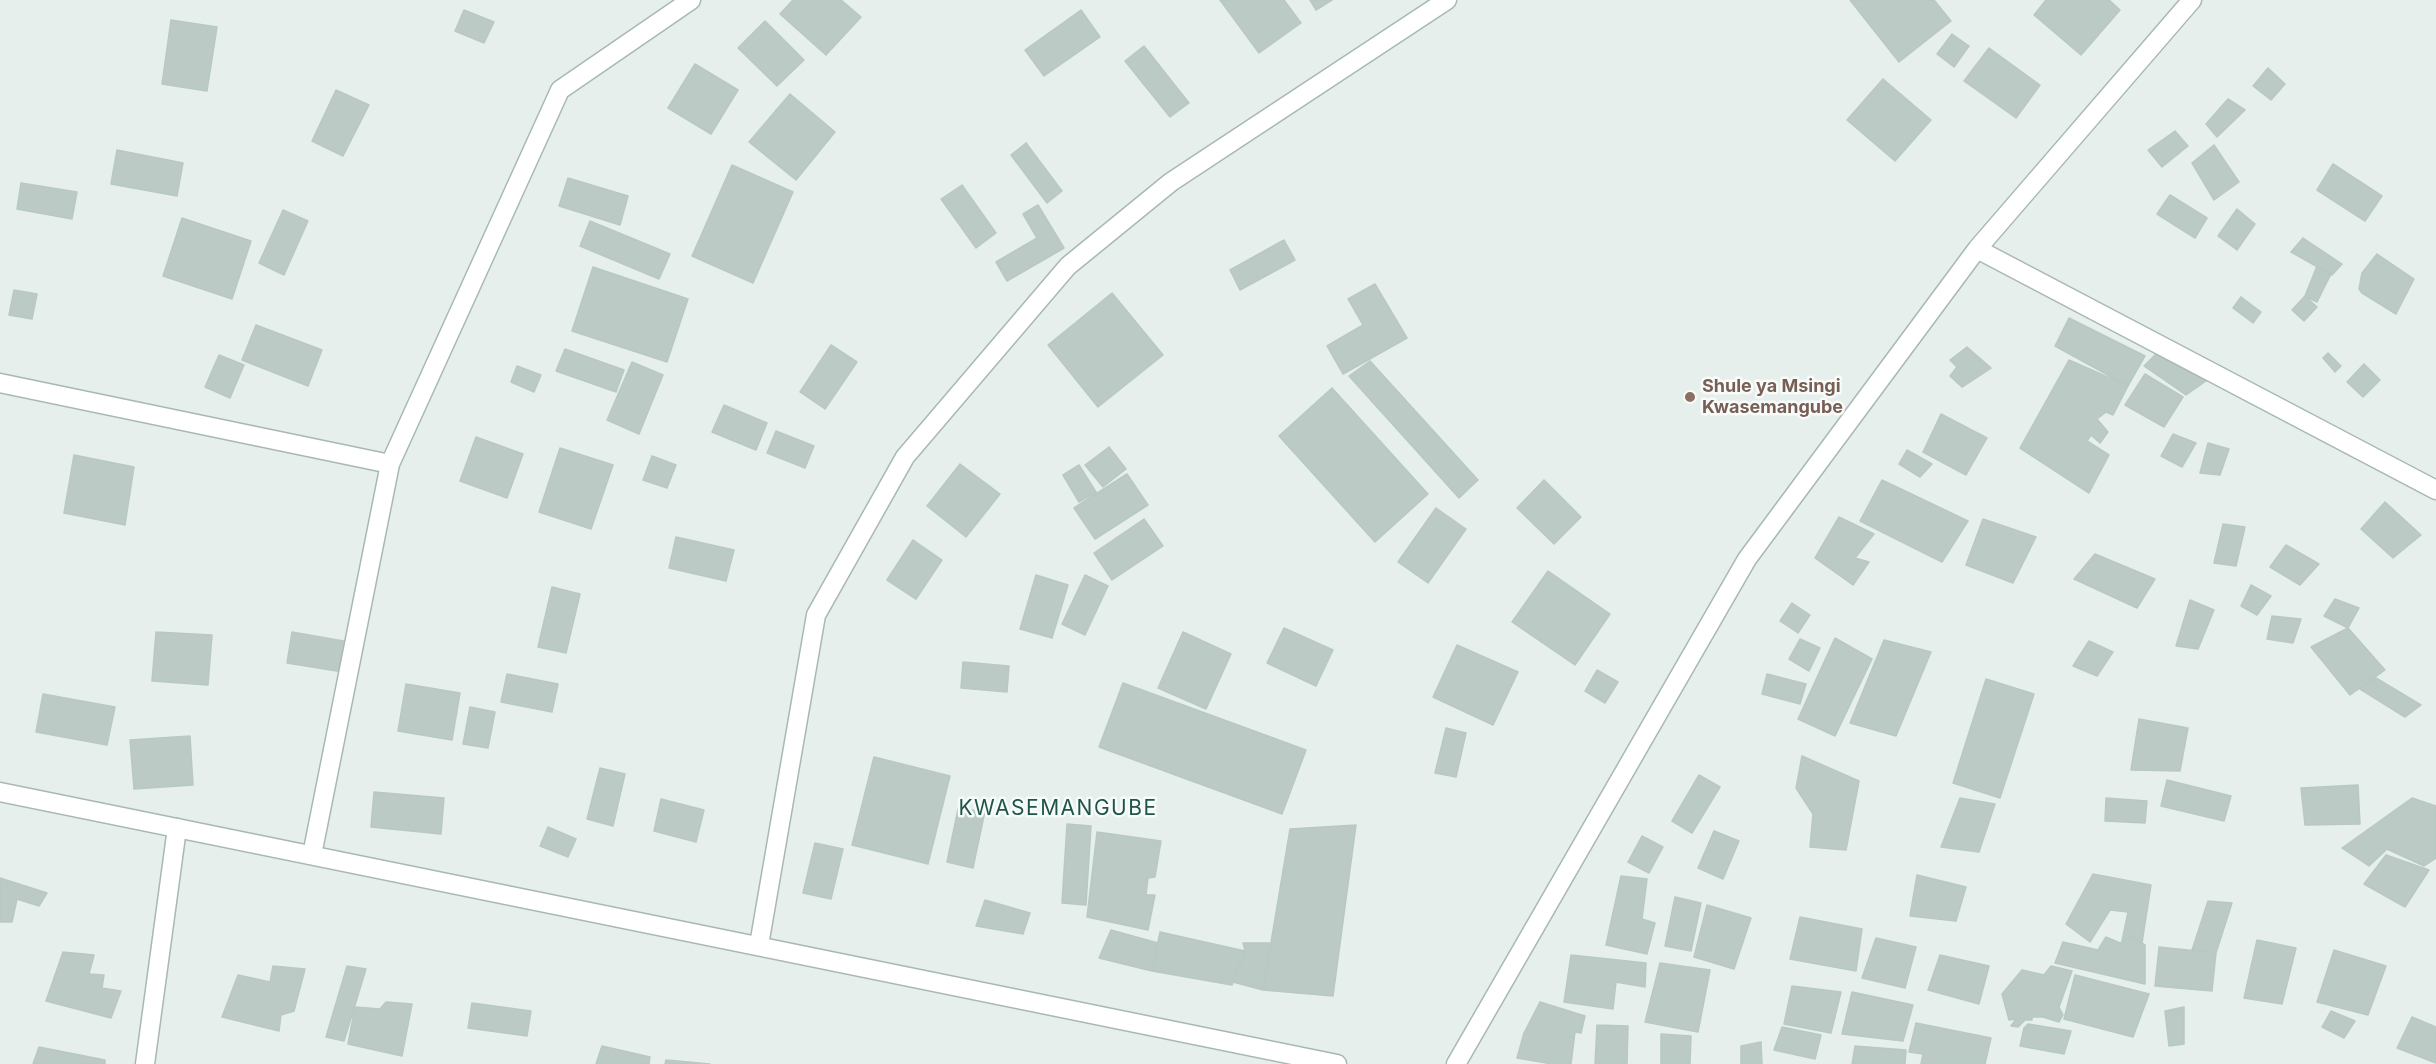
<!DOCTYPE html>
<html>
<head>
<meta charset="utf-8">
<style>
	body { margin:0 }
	canvas { display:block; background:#e6efeb }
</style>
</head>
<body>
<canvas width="2436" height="1064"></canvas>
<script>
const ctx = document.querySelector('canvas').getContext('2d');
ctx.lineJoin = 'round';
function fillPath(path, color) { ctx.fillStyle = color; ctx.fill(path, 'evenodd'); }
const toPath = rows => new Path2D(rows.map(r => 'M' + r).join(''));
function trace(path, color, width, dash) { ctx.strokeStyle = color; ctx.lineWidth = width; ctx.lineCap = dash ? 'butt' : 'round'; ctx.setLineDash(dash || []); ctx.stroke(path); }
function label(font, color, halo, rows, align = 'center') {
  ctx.font = font + ' Inter,sans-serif'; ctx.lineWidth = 5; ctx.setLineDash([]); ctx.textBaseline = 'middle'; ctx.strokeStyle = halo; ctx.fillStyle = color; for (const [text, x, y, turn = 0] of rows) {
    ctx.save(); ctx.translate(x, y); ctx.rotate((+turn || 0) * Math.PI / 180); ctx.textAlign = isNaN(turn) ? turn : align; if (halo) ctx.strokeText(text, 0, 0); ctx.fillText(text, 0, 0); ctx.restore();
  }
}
const building = toPath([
	[793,0,841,0,861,17,826,55,780,14,793,0],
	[1220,0,1284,0,1301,23,1259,53,1220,0],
	[1310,0,1332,0,1316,10,1310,0],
	[1850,0,1934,0,1951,21,1899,62,1850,0],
	[2046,0,2109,0,2120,10,2081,55,2034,15,2046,0],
	[464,10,494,22,484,43,455,31,464,10],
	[1081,10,1100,37,1044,76,1025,50,1081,10],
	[171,20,217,27,207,91,162,84,171,20],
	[765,21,804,60,777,86,738,48,765,21],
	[1952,34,1969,46,1954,67,1937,54,1952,34],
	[1144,46,1189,103,1170,117,1125,61,1144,46],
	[1989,48,2040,85,2016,118,1964,81,1989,48],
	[695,64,738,90,711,134,668,108,695,64],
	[2268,68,2285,84,2271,100,2253,86,2268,68],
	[1883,79,1931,120,1895,161,1847,120,1883,79],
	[336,90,369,105,343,156,312,141,336,90],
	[790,94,835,132,796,180,749,142,790,94],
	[2228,99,2245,110,2217,137,2206,124,2228,99],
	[2175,131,2188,146,2162,167,2148,150,2175,131],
	[1026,143,1062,191,1047,203,1011,155,1026,143],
	[2214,145,2239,182,2214,200,2192,163,2214,145],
	[117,150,183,163,177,196,111,184,117,150],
	[2333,164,2382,196,2365,221,2317,190,2333,164],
	[732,165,793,192,753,283,692,256,732,165],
	[568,178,628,196,620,225,559,206,568,178],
	[21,183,77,192,72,219,17,209,21,183],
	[962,185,996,233,976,248,941,199,962,185],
	[2170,195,2207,218,2195,238,2157,214,2170,195],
	[1038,205,1064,248,1007,281,996,262,1037,238,1023,214,1038,205],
	[2237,209,2255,224,2237,250,2218,236,2237,209],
	[283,210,308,221,284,275,259,263,283,210],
	[182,218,251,241,232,299,163,276,182,218],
	[590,221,670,254,659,279,580,246,590,221],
	[2303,238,2342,264,2332,275,2291,252,2303,238],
	[1284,240,1295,260,1240,290,1230,270,1284,240],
	[2377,254,2414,279,2396,314,2362,293,2359,289,2362,273,2377,254],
	[2317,266,2331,274,2317,302,2305,296,2317,266],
	[593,267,688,299,667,362,572,331,593,267],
	[1375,284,1407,338,1343,374,1327,346,1363,325,1348,299,1375,284],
	[14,290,37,294,32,319,9,315,14,290],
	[1112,293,1163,355,1098,407,1048,345,1112,293],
	[2305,296,2317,307,2304,321,2292,310,2305,296],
	[2241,297,2261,312,2253,323,2233,308,2241,297],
	[2069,318,2145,356,2128,386,2055,346,2069,318],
	[256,325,322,350,308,386,242,360,256,325],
	[831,345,857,362,825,409,800,392,831,345],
	[1967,347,1991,368,1962,387,1950,376,1957,367,1950,360,1967,347],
	[2163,347,2206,381,2186,395,2144,366,2163,347],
	[565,349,624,370,616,392,556,371,565,349],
	[2328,353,2341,366,2335,372,2323,358,2328,353],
	[219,355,244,365,230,398,205,387,219,355],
	[2069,360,2128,386,2113,415,2106,412,2097,419,2108,432,2100,443,2091,435,2087,441,2109,455,2089,493,2020,448,2069,360],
	[1370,361,1478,480,1459,498,1349,376,1370,361],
	[632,362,663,375,639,434,607,420,632,362],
	[2364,364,2380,380,2363,397,2347,382,2364,364],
	[517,366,541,375,534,392,511,382,517,366],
	[2145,374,2183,397,2164,427,2125,405,2145,374],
	[1332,388,1428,494,1375,542,1279,436,1332,388],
	[724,405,767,423,756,450,712,432,724,405],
	[1941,414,1987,438,1966,475,1923,452,1941,414],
	[776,431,814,446,805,468,767,453,776,431],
	[2173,434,2196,443,2182,467,2161,456,2173,434],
	[476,437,523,454,507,498,460,481,476,437],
	[2208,443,2229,449,2220,475,2200,473,2208,443],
	[1109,447,1126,469,1103,487,1085,465,1109,447],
	[560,448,613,465,591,529,539,512,560,448],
	[1907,450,1932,464,1920,477,1899,464,1907,450],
	[74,455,134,467,125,525,64,513,74,455],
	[652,456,676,465,667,488,643,480,652,456],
	[960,464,1000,494,966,537,927,506,960,464],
	[1079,465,1096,492,1079,502,1063,475,1079,465],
	[1127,474,1148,505,1095,539,1074,508,1127,474],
	[1544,480,1581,517,1554,544,1517,508,1544,480],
	[1882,480,1968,521,1942,562,1860,521,1882,480],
	[2385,502,2421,535,2393,558,2361,529,2385,502],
	[1436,508,1466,529,1428,583,1398,562,1436,508],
	[1839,517,1874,534,1855,558,1869,562,1853,585,1815,558,1839,517],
	[1144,519,1163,546,1112,580,1094,553,1144,519],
	[1983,519,2036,537,2013,583,1966,565,1983,519],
	[2223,524,2245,527,2236,566,2214,563,2223,524],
	[676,537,734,550,726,581,669,568,676,537],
	[913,540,942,560,916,599,887,580,913,540],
	[2286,545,2319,564,2300,585,2270,567,2286,545],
	[2095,554,2155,579,2137,608,2074,579,2095,554],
	[1548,571,1610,614,1575,665,1512,622,1548,571],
	[1036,575,1068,585,1052,638,1020,629,1036,575],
	[1085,575,1108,586,1085,635,1062,624,1085,575],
	[2251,585,2271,596,2257,615,2241,606,2251,585],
	[552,587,580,594,566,653,538,647,552,587],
	[2335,599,2359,608,2348,628,2324,616,2335,599],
	[2190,600,2214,610,2198,649,2176,646,2190,600],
	[1792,603,1810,615,1798,633,1780,621,1792,603],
	[2272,616,2301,619,2293,643,2267,639,2272,616],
	[1284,628,1333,650,1316,686,1267,663,1284,628],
	[2348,628,2385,670,2350,695,2311,647,2348,628],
	[156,632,212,635,208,685,152,681,156,632],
	[292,632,349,642,343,672,287,663,292,632],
	[1183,632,1231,654,1206,709,1158,688,1183,632],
	[1835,638,1872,659,1835,736,1798,719,1835,638],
	[1800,639,1820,648,1809,671,1789,659,1800,639],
	[1884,640,1931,652,1896,736,1850,723,1884,640],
	[2089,641,2113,652,2097,676,2073,666,2089,641],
	[1457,645,1518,672,1493,725,1433,697,1457,645],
	[963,662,1009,666,1007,692,961,688,963,662],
	[1597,670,1618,682,1605,703,1585,691,1597,670],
	[507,674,558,684,552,712,501,702,507,674],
	[1767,674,1806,684,1800,704,1762,694,1767,674],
	[2376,678,2421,705,2405,717,2360,689,2376,678],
	[1986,679,2034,694,2000,798,1953,783,1986,679],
	[1123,683,1306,750,1282,814,1099,747,1123,683],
	[406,684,460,693,452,740,398,731,406,684],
	[43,694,115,707,107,745,36,732,43,694],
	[470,707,495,712,488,748,463,744,470,707],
	[2139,719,2188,728,2180,771,2131,770,2139,719],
	[1446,728,1466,733,1456,777,1435,773,1446,728],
	[190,736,193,785,134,789,130,740,190,736],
	[1802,756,1859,781,1846,850,1810,847,1813,814,1796,788,1802,756],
	[874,757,950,776,928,864,852,845,874,757],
	[600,768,625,774,613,826,587,819,600,768],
	[1699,775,1720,787,1692,833,1672,821,1699,775],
	[2167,780,2231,796,2224,821,2161,806,2167,780],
	[2358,785,2360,824,2305,825,2301,788,2358,785],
	[374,792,444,798,441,834,371,827,374,792],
	[1960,798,1995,804,1979,852,1941,847,1960,798],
	[2106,798,2147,801,2145,823,2105,821,2106,798],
	[2412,798,2436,806,2436,858,2424,866,2387,849,2369,866,2342,848,2412,798],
	[661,799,704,810,696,842,654,831,661,799],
	[958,809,985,811,973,868,947,862,958,809],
	[1067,824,1091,826,1086,905,1062,903,1067,824],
	[1356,825,1333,996,1263,990,1290,829,1356,825],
	[548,827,576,839,568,857,540,846,548,827],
	[1714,831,1739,841,1723,879,1698,868,1714,831],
	[1097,832,1161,841,1155,877,1148,878,1146,895,1155,895,1148,930,1087,917,1097,832],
	[1642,836,1663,847,1649,873,1628,862,1642,836],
	[815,843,843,849,831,899,803,893,815,843],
	[2386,855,2429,870,2405,907,2364,884,2386,855],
	[2093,874,2151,885,2142,943,2132,937,2122,941,2128,912,2110,910,2090,942,2066,924,2093,874],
	[1917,875,1966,887,1956,921,1910,916,1917,875],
	[1621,876,1647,879,1642,919,1655,923,1647,954,1606,945,1621,876],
	[0,878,47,893,39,906,17,899,12,922,0,922,0,878],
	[1675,897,1701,903,1691,951,1665,946,1675,897],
	[985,900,1030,913,1023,934,976,926,985,900],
	[2208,901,2232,903,2216,953,2192,950,2208,901],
	[1707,905,1751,918,1734,969,1694,957,1707,905],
	[1800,917,1862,929,1856,971,1790,959,1800,917],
	[1111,930,1158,943,1152,971,1099,958,1111,930],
	[1160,932,1245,951,1232,985,1152,971,1160,932],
	[2106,937,2120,943,2132,937,2145,945,2145,984,2055,963,2063,942,2098,950,2106,937],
	[1876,938,1916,947,1905,988,1862,978,1876,938],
	[2257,940,2296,948,2282,1004,2244,998,2257,940],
	[1243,943,1271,943,1263,990,1233,982,1245,951,1243,943],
	[2159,947,2216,953,2212,991,2155,986,2159,947],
	[2334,950,2386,966,2368,1015,2317,1002,2334,950],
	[63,952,94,955,89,974,104,975,102,988,121,991,111,1018,46,1001,63,952],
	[1571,955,1646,963,1645,987,1616,982,1613,1009,1564,1002,1571,955],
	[1940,955,1989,966,1979,1004,1928,990,1940,955],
	[1660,963,1710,970,1698,1032,1645,1022,1660,963],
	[273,966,305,969,294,1011,281,1015,279,1031,222,1017,238,975,270,982,273,966],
	[347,966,366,969,344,1041,326,1037,347,966],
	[2051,966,2072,971,2059,1007,2063,1015,2059,1022,2043,1017,2032,1017,2032,1020,2025,1020,2018,1027,2011,1026,2016,1019,2009,1020,2002,994,2022,970,2044,975,2051,966],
	[2075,975,2149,994,2133,1037,2064,1019,2075,975],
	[1792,986,1841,992,1831,1033,1784,1024,1792,986],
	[1852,992,1913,1005,1903,1041,1842,1034,1852,992],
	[386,1002,412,1004,402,1056,348,1044,355,1007,380,1009,386,1002],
	[1540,1002,1585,1016,1581,1033,1575,1032,1571,1064,1552,1064,1517,1058,1524,1033,1540,1002],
	[472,1003,531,1011,527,1036,468,1028,472,1003],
	[2184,1007,2184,1044,2169,1046,2165,1011,2184,1007],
	[2331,1011,2355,1021,2344,1038,2322,1027,2331,1011],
	[2412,1017,2436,1027,2436,1063,2397,1048,2412,1017],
	[1916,1023,1991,1038,1985,1064,1921,1064,1923,1054,1909,1052,1916,1023],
	[2028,1024,2071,1031,2064,1054,2020,1046,2024,1028,2028,1024],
	[1597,1025,1628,1026,1627,1064,1595,1064,1597,1025],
	[1782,1027,1821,1035,1815,1059,1774,1050,1782,1027],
	[1661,1034,1691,1036,1690,1064,1661,1064,1661,1034],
	[1761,1042,1762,1064,1741,1064,1741,1046,1761,1042],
	[602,1046,650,1057,649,1064,596,1064,602,1046],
	[1855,1046,1906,1050,1905,1064,1852,1064,1855,1046],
	[39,1047,105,1060,105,1064,33,1064,39,1047],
	[666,1060,710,1064,665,1064,666,1060]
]);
fillPath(building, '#bbcac4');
trace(building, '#b8c9c2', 1.5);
const minor = toPath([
	[1977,249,2436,490],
	[0,383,390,464],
	[312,855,390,464,560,90,691,0],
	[759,945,816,615,905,457,1068,266,1171,182,1447,0],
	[145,1064,177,828],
	[1456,1064,1747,559,1977,249,2192,0]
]);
const tertiary = toPath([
	[0,792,1337,1064]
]);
trace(minor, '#a8b8b2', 21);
trace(tertiary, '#a8b8b2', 21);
trace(minor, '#fff', 18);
trace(tertiary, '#fff', 18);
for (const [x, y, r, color] of [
	[1690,397,6,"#8d6e63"]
]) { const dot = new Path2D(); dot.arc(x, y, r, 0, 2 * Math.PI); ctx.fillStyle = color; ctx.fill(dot); trace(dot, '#f7fbf9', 2); }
label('bold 18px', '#785e54', '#f7fbf9', [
	["Shule ya Msingi",1702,387],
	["Kwasemangube",1702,408]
], 'left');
ctx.letterSpacing = '1.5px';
label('21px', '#1f5548', '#f7fbf9', [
	["KWASEMANGUBE",1058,809]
]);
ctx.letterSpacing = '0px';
</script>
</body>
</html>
